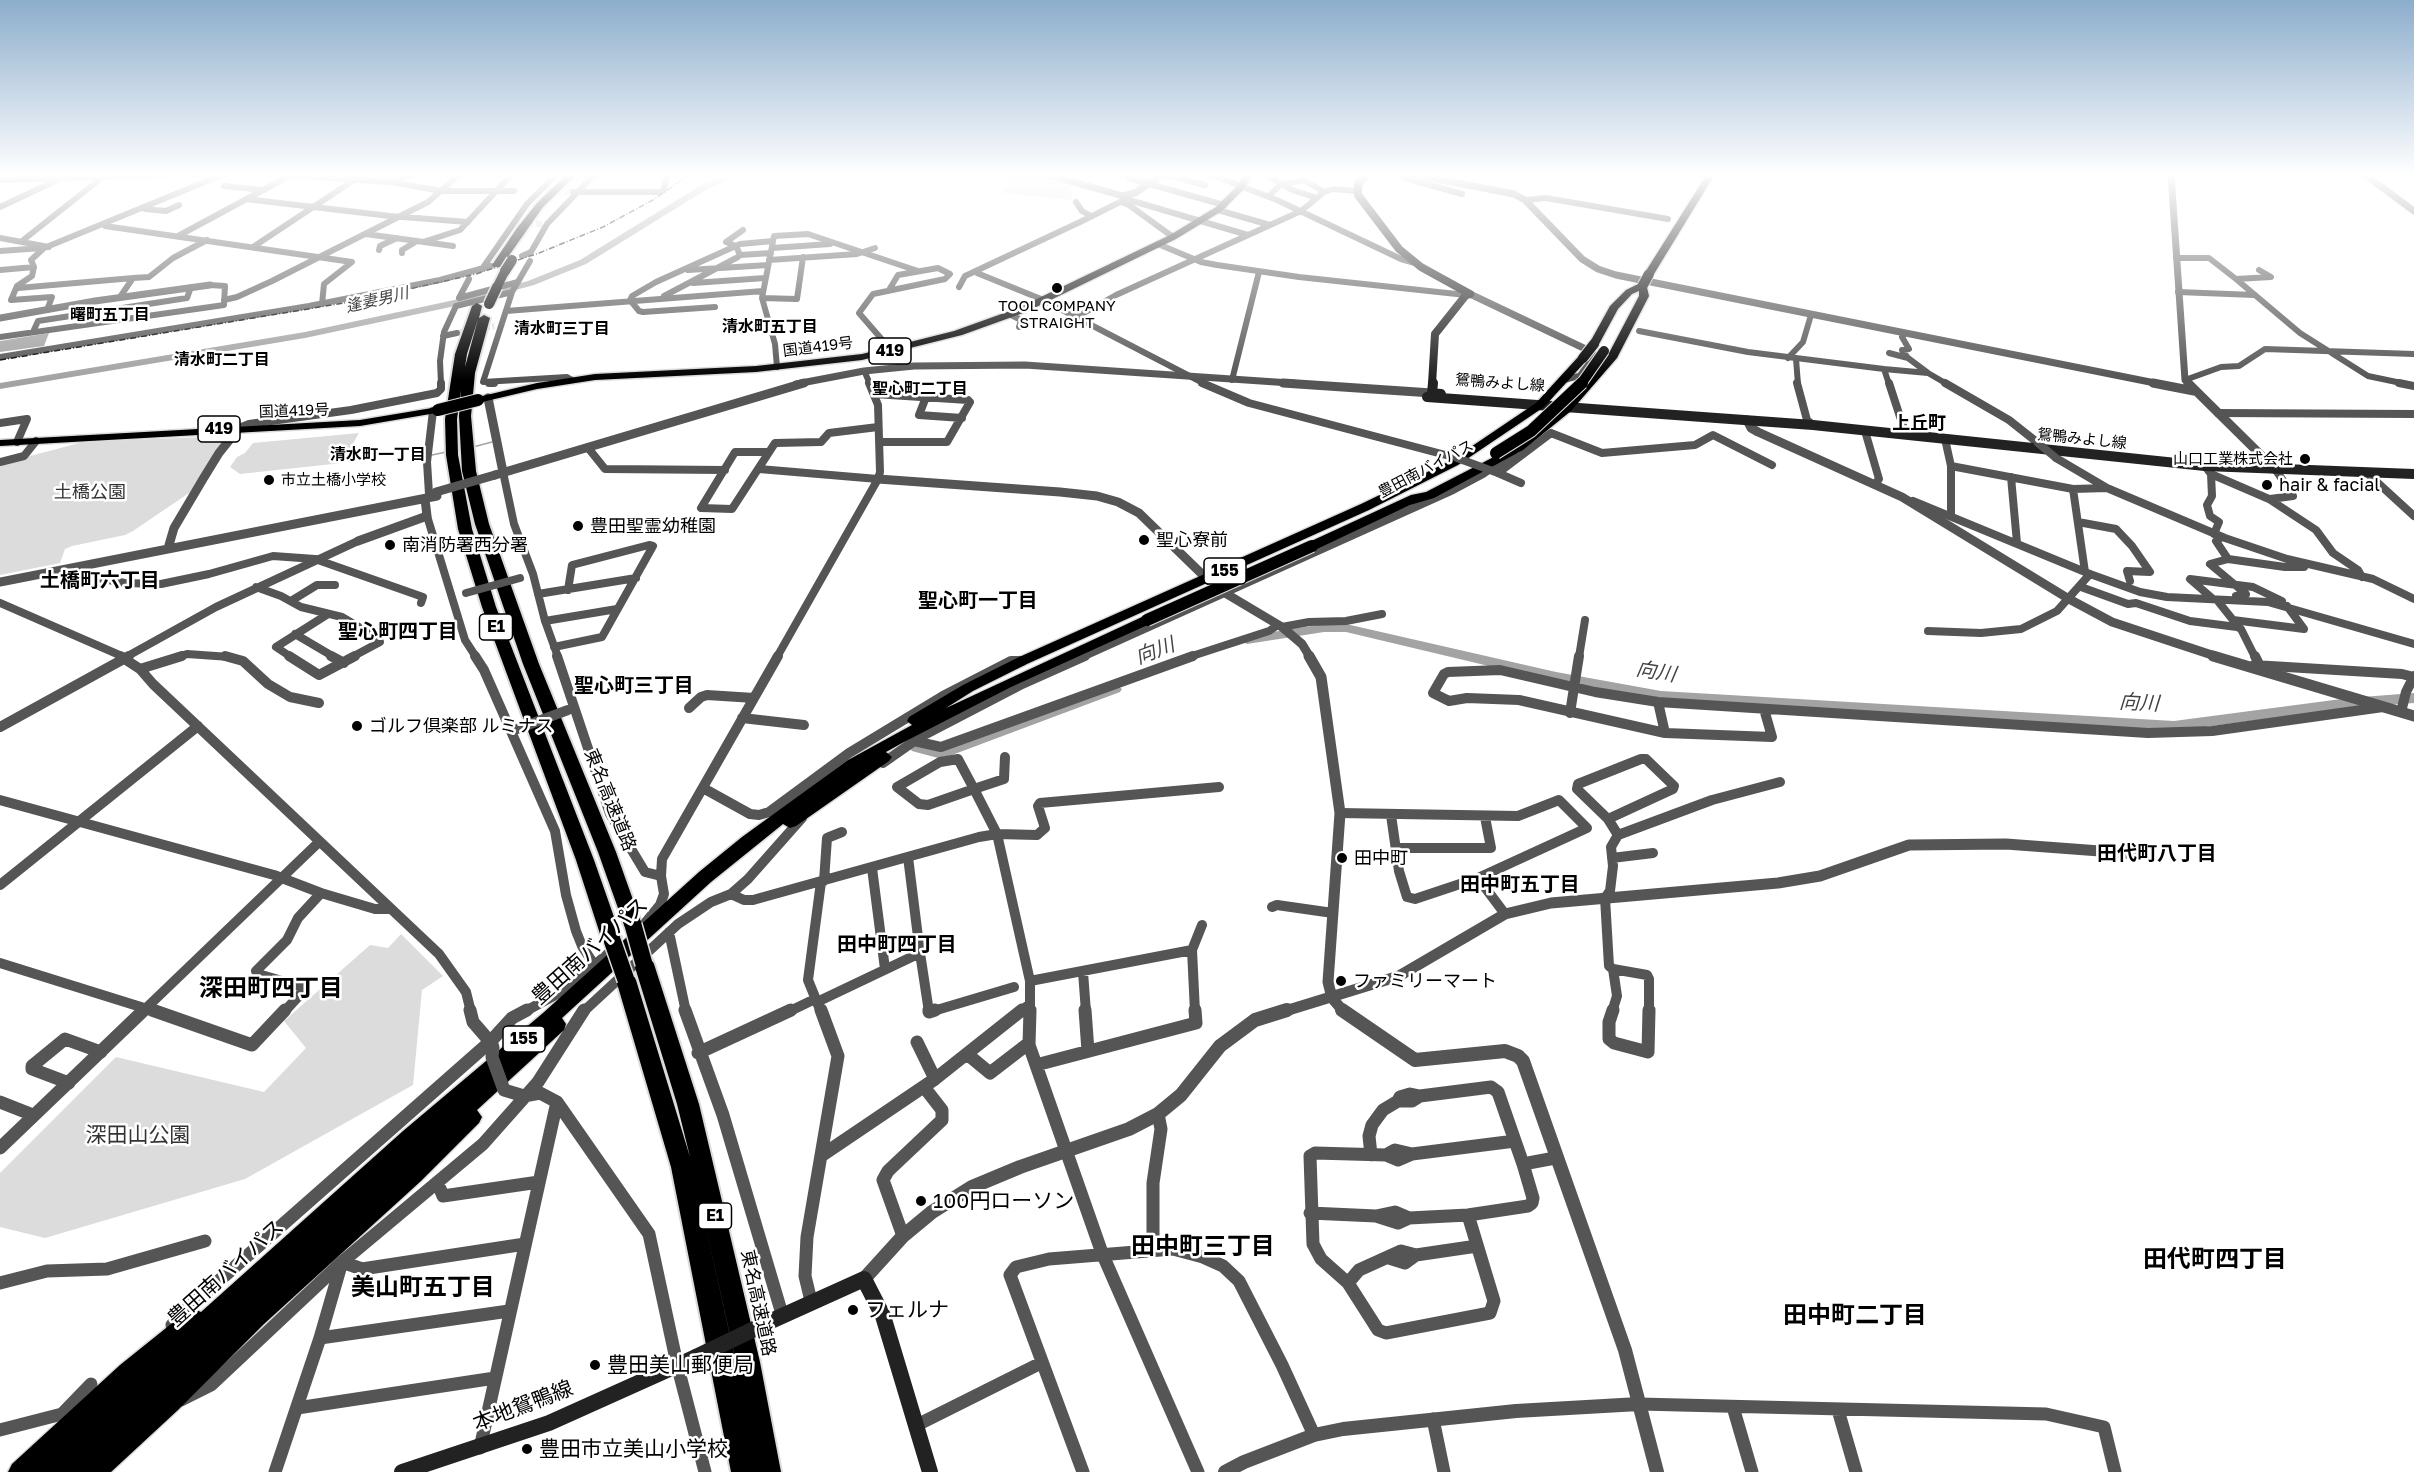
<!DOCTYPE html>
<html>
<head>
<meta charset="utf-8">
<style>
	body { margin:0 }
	canvas { display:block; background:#fff }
</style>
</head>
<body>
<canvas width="2414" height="1472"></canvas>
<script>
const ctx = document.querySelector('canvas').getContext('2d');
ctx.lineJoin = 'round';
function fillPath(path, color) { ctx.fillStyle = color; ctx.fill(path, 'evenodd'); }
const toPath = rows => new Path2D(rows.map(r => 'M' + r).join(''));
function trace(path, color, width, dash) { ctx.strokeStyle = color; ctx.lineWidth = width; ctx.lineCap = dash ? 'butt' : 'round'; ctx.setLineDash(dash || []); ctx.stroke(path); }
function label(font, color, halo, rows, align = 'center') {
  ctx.font = font + ' "Golos Text","Noto Sans JP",sans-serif'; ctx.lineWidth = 5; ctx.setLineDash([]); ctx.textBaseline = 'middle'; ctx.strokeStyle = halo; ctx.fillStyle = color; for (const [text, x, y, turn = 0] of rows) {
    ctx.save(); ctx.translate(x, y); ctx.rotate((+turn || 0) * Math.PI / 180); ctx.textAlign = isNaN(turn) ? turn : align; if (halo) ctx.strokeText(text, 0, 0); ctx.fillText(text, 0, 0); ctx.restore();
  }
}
fillPath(toPath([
	[1019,174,1036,174,1070,183,1072,200,1002,193],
	[359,433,342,463,240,474,230,467,237,457,245,453,253,443],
	[227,436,192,491,133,531,125,535,72,546,65,549,60,563,0,575,0,464,83,442],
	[401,934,443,976,422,990,413,1085,245,1179,45,1238,0,1227,0,1173,116,1057,264,1092,306,1048,284,1021,370,945,388,948]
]), '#dcdcdc');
fillPath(toPath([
	[49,333,44,346,0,352,0,341]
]), '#a3a3a3');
trace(toPath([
	[473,447,492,442],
	[432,455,446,452]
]), '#a3a3a3', 1.5);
fillPath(toPath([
	[731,174,742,174,709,188,586,264,534,285,460,305,305,338,0,389,0,383,305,332,459,299,528,281,580,260,703,184,731,174],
	[1324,624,1346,624,1556,672,1661,691,2174,721,2349,698,2414,693,2414,703,2349,708,2174,731,2131,730,1853,711,1661,701,1556,682,1346,632,1324,632,1247,644,1240,640,1247,636,1324,624],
	[1115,684,1122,689,1120,692,952,755,938,758,912,751,909,747,917,742,938,748,944,746,1115,684]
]), '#a3a3a3');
trace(toPath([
	[546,192,571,192],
	[518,224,544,224],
	[457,333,494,326]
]), '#d9d9d9', 6, [6, 3]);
const trunk = toPath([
	[1244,174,1252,174,1245,188,1222,211,1176,239,1026,312,962,335,862,360,756,372,595,380,537,389,478,403,472,400,474,398,537,383,595,374,756,366,862,354,954,331,1018,308,1170,235,1216,207,1238,185,1244,174],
	[1707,174,1715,174,1654,274,1646,276,1644,274,1707,174],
	[1640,283,1646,283,1649,296,1617,358,1571,411,1523,450,1434,498,1410,505,1317,549,1307,549,1306,546,1307,543,1411,495,1426,492,1515,446,1563,407,1608,355,1639,296,1639,291,1632,294,1618,309,1598,346,1589,344,1610,306,1626,290,1640,283],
	[1583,355,1587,356,1587,360,1544,407,1458,465,1369,510,1027,664,973,691,946,708,1142,617,1152,617,1154,620,1152,623,1011,687,904,742,886,752,892,757,889,761,796,826,790,828,783,824,711,882,562,1018,566,1024,564,1030,477,1110,482,1117,479,1123,421,1181,264,1324,178,1410,111,1472,8,1472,12,1464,120,1365,186,1312,194,1309,201,1312,403,1131,543,1013,699,872,742,837,848,760,912,725,907,721,909,717,963,685,1017,658,1361,504,1450,461,1536,403,1579,356,1583,355],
	[438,407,442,408,442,412,360,426,0,446,0,440,360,420,438,407]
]);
const motorway = toPath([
	[567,174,577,174,543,207,501,267,493,267,492,265,517,228,537,203,567,174],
	[505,268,510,271,501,289,493,289,492,287,500,271,505,268],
	[477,303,482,306,479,318,484,315,490,318,475,373,471,416,476,471,489,524,539,664,616,852,642,925,640,930,633,933,626,930,624,925,598,852,523,664,475,524,462,471,459,416,461,390,457,419,458,455,472,529,496,607,594,860,621,937,618,942,611,945,604,942,601,937,576,860,482,607,458,529,446,455,445,419,455,354,472,306,477,303],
	[478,319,465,367,467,354,478,319],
	[644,956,651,958,654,964,699,1104,760,1362,781,1472,731,1472,671,1167,616,980,619,974,626,972,633,974,636,980,690,1157,677,1104,634,964,637,958,644,956],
	[700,1201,736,1362,737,1367,700,1201]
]);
trace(trunk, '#dbdbdb', 3);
trace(motorway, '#dbdbdb', 4);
trace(toPath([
	[190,174,215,176],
	[276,174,389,182,415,174],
	[1163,174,1205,185],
	[1209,174,1277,200,1401,259,1415,263],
	[1264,174,1292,190,1317,198],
	[1410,174,1405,178,1462,194],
	[1128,178,1224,205],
	[0,180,180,174],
	[391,182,442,191,514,191],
	[224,186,264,190],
	[573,192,660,192,664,190,667,174],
	[1269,196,1280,185,1304,180,1324,192],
	[246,199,390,216,468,222],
	[1126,199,1248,235],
	[1525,200,1546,198,1668,219],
	[1076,202,1082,211,1091,216],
	[1121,202,1129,205,1173,237],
	[0,207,57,180],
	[145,209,166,211,179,205],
	[1218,210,1270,225],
	[105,226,352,262,324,284,322,304],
	[366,234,453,246],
	[178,236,291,175],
	[0,238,49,247],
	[22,241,104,176],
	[423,242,460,230,512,174],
	[1158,244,1201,262,1217,265,1299,277,1466,295],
	[736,246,726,242,743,230],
	[253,247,363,174],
	[772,248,830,244],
	[379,250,380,246,397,238],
	[0,251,42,248],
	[402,253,402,250,417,241],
	[740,255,771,253],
	[522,256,531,252,547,224,595,174],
	[2176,258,2209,258,2236,279],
	[769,260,857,254,875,248],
	[530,261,512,292,483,382,567,377,572,380],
	[482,269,527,204,557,174],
	[0,270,34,267],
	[688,270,768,265],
	[2259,270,2271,277,2236,279,2300,333,2368,376,2406,384],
	[977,271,977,273,1041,299,1205,384],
	[133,278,149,277,173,258,207,240],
	[693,283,765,278],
	[210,285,225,286,224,304],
	[959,287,965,276,1080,222,1126,199,1125,196],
	[18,288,133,278,120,297],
	[2178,292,2255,295],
	[664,296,738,257,740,255,736,246],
	[459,298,518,282],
	[459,298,469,279],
	[762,298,797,299,803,257],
	[224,300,237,297,272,281,428,202,460,174],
	[630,300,632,296,656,282,740,244,773,241],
	[630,300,639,311,643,312,715,307],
	[47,310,52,297,11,300,17,286,32,276,34,267,31,260,44,248,224,174],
	[506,311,763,291],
	[1011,315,1021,320,1019,327],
	[1075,318,1116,295,1301,211,1324,192,1333,189,1357,191],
	[1639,331,1748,352,1884,369],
	[33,332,38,321,187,298,191,287],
	[1904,334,1902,337,1909,349,1902,350,1908,358],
	[443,336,457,333],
	[0,337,224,305],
	[886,353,885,343,859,313,873,294,945,279,950,274,938,268,898,275,889,290],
	[1889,353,1908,358,1928,373],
	[0,357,309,306,440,280,491,266],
	[1788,358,1803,342,1811,315],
	[1796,359,1798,384],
	[777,367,775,344,762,298,774,236,808,234,918,271],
	[866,375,870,384],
	[1232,380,1259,272],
	[1564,380,1579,376,1583,372,1586,381],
	[2185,380,2221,367,2239,366,2265,349,2414,354],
	[441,384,440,361,444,332,456,306,512,292],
	[1889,384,1884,369,1928,373,1947,384]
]), '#555', 6);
trace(toPath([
	[489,383,494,383],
	[1202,383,1249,403,1457,458],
	[1797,383,1807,420,1813,425],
	[1889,383,1906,435],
	[1945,383,2009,420,2038,443],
	[2399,383,2414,386],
	[874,394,968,400,970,402,947,442,880,442],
	[926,397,919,415,962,418],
	[2218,413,2414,414],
	[0,423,27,419,17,442],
	[239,428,249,424,351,410,437,393,441,389,441,383],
	[1865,431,1879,479,1875,484],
	[1945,439,1951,466,1951,515],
	[589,449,605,469,725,470],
	[767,452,735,452,701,508,732,509,775,443,821,442,829,433,878,427],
	[2056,458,2107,488,2225,538,2287,559,2373,579,2414,599],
	[0,462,24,456,36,441],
	[1951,466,2073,489,2107,488],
	[2205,466,2211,474,2269,499,2316,530,2333,553,2358,570,2362,577],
	[759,469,878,479],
	[503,472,514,524,533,574,545,621,558,657],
	[2367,473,2414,516],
	[2211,474,2212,496,2207,505,2210,516,2219,522,2214,534],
	[2011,477,2017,543],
	[1521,483,1498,473,1551,433,1602,453,1695,445,1713,435,1772,465],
	[2073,489,2085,572],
	[429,494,427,462,433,411],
	[2270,499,2293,496,2276,470],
	[1913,501,2090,574,2140,592,2167,597,2268,602,2414,644],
	[427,516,465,640,476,657],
	[2078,522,2116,529,2132,546,2150,572,2127,571,2130,581],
	[2222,537,2216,541,2228,559],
	[85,573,92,577,125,583,161,584,209,574,273,556,315,559,423,597,421,603],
	[256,587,281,596,301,607,342,617,379,639,380,642,352,657],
	[2081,587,2128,604,2136,603,2190,621,2237,627,2233,620,2304,629,2287,606],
	[538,594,636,578],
	[2236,596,2246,594,2210,564,2228,559,2285,567,2304,567],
	[2213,599,2190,579,2253,587,2282,601],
	[2217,600,2233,620],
	[291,601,317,585,335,585],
	[0,603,124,657],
	[545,621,617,609],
	[1282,627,1309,622,1346,621,1382,614],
	[2237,627,2241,629,2255,657],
	[1928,631,1981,633,2021,629,2057,611,2090,574],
	[295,634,334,657],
	[554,647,602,637,653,546,649,545,572,565,568,590],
	[126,657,216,607,358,541],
	[177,657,187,654,230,657],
	[291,657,276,647,328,614],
	[777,657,878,479,880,472,878,405,869,383],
	[1082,657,1453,490,1483,474,1513,453],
	[1189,657,1269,631,1278,625],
	[1579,657,1585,620]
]), '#555', 8);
trace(toPath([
	[120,656,140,669,153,684,439,954,466,992,471,1012],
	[225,656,243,661,268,684,290,697,319,703],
	[289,656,319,675,355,656],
	[331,656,344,663],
	[475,656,484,670,555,831,566,895,576,931,582,946,595,966],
	[557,656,610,814,645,872,661,876],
	[2255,656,2260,666],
	[2254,665,2402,674,2413,677],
	[140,669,182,656],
	[1658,702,1665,733],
	[689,708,701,697,707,695,754,698],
	[1764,709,1772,737,1665,733,1519,700,1467,698,1449,701,1433,693,1444,674,1448,672,1500,670,1595,692,1658,702,2148,733,2212,731,2383,707],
	[2401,712,2406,692,2414,676],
	[1570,713,1579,656],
	[742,718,804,725],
	[0,727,129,656],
	[914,741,941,747,1193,656],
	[958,759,974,789,928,805,919,804,897,787,940,762,958,759],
	[1641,759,1646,759,1674,786,1673,789,1608,819,1577,789,1578,784,1641,759],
	[883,763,920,737,1020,685,1085,656],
	[703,788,750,814,759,815,769,812,849,753,943,696,1011,661,1022,661],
	[974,789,997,834,1030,981,1030,1012],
	[974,789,1004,779,1005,757],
	[0,800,274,875,321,893,375,909,389,909],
	[1340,813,1518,816,1559,800,1587,828,1478,878],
	[1391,815,1399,871,1407,897,1415,899,1478,878,1505,914],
	[1608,819,1618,835,1611,847,1613,866,1610,891,1605,898,1609,966,1613,969],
	[1618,835,1712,800,1780,782],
	[1396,848,1491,848,1485,817],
	[1612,858,1653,853],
	[872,868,885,969],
	[824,881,827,838,842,832],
	[821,882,808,980,821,1012],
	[0,885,198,726],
	[731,894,744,900,753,900,979,837,997,834,1037,835,1045,828,1038,806,1040,803,1219,787],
	[1272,907,1277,905,1333,913],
	[646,922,660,905,664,894,661,876,662,859,778,656],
	[669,932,686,1012],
	[920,953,929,1012],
	[0,963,157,1012],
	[1613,969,1647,975,1649,979,1649,1012],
	[1083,972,1086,1012],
	[1030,981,1192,950],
	[817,1002,920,953,908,857],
	[142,1012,319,842],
	[284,1012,306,988,258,974,256,971,287,940,298,918,321,893],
	[524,1012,566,989,617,946],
	[583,1012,678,924,711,902,731,894,748,879,802,818],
	[788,1012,815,999],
	[930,1012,1014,987],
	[1020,1012,1030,1004],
	[1195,1012,1192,950,1202,925],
	[1612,1012,1617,996,1613,969]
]), '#555', 10);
trace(toPath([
	[152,1010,252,1045,285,1010],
	[470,1010,473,1022,492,1044],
	[685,1010,723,1115,782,1314],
	[929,1010,929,1012,935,1010],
	[1030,1010,1029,1045,1102,1253,1198,1472],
	[1085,1010,1088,1051],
	[1613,1010,1609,1022,1609,1039,1614,1043,1648,1052,1649,1010],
	[917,1042,935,1079],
	[698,1053,791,1010],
	[967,1054,990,1073,1029,1043],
	[1036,1065,1196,1023,1195,1010],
	[69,1083,32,1069,32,1066,65,1039,101,1052],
	[524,1096,540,1093,557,1102,649,1234,677,1364,705,1472],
	[1398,1101,1412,1101,1420,1096],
	[0,1102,33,1115],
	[0,1148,144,1010],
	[1412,1154,1398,1160,1386,1155,1315,1153,1310,1156,1313,1244,1321,1259,1348,1283,1378,1330,1386,1333,1490,1313,1494,1301,1468,1215],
	[1371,1155,1369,1136,1372,1125,1383,1110,1398,1101,1400,1097,1410,1094,1420,1096,1491,1087,1498,1092,1523,1164],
	[1386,1155,1395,1150,1412,1154,1515,1141],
	[821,1156,935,1079,1022,1010],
	[438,1184,443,1196,539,1182],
	[1310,1213,1376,1216,1398,1223,1409,1218,1468,1215,1528,1206,1532,1203,1533,1198,1523,1164,1555,1158],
	[1376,1216,1395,1212,1409,1218],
	[903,1236,883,1180,888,1171,942,1120,942,1110,924,1087],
	[1153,1249,1153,1183,1161,1129,1158,1114],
	[1389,1258,1405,1263,1416,1255],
	[0,1283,47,1271,107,1269,205,1241],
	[1348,1283,1359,1270,1401,1251,1416,1255,1477,1246],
	[811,1301,805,1276,807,1237,838,1056,821,1010],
	[172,1325,188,1308,491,1041,512,1018,527,1010],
	[320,1338,509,1311],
	[181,1400,211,1385,342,1262,483,1144,538,1082,584,1010],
	[1639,1404,2046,1414,2104,1427,2115,1472],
	[1733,1407,1752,1472],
	[297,1408,495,1378],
	[1838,1410,1856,1472],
	[1433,1419,1444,1472],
	[917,1425,1041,1363],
	[0,1430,62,1414,91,1384],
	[480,1448,557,1102],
	[275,1472,320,1338,342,1262,362,1269,525,1244],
	[1083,1472,1010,1275,1016,1267,1049,1259,1173,1249,1203,1257,1223,1266,1239,1281,1282,1365,1314,1435]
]), '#555', 13);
trace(toPath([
	[1045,174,1123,196,1135,193,1163,174],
	[1411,174,1514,194,1525,200,1582,259,1598,269,1616,275,2160,384],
	[2171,174,2185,380,2189,384],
	[2364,174,2414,211],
	[1470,294,1592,352,1594,358,1583,372],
	[0,318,95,301,210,285],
	[796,384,864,371,914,366,1025,365,1305,384]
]), '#555', 7);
trace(toPath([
	[1283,383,1432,393],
	[2153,383,2194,391],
	[2188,383,2276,470],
	[488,398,503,472],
	[1747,420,1751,428,1758,432,1902,497,2069,599,2112,622,2218,657],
	[495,475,804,383],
	[878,479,1060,492,1097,496,1118,502,1139,513,1207,579,1225,593,1282,627,1302,644,1310,657],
	[358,541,427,516,425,499],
	[169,545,174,528,203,479,219,453,239,428],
	[0,582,437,496]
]), '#555', 9);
trace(toPath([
	[1309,656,1321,677,1340,813,1328,982,1332,998,1344,1012],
	[2213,656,2414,716],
	[1282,1012,1399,976,1505,914,1551,903,1778,883,1820,876,1909,845,2006,844,2140,854]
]), '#555', 11);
trace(toPath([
	[1342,1010,1415,1060,1505,1051,1518,1056,1523,1061,1625,1350,1657,1472],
	[864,1279,903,1236,932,1212,972,1187,1020,1167,1129,1129,1158,1114,1181,1095,1220,1046,1255,1020,1287,1010],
	[1225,1472,1244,1462,1314,1435,1343,1429,1516,1411,1639,1404]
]), '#555', 14);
trace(toPath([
	[1367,174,1358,184,1358,195,1399,249,1421,267,1470,294,1466,295,1435,334,1432,384]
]), '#222', 8);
trace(toPath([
	[1433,383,1432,393,1441,394],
	[1427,397,1813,425,2205,466,2414,474]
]), '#222', 10);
trace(toPath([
	[771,1321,864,1279,883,1316,930,1472],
	[402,1472,549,1423,696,1357]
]), '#222', 16);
fillPath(trunk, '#000');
fillPath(motorway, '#000');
trace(toPath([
	[0,360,356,301,476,274,539,253,603,227,653,200,690,174]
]), '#000', 1.5, [6, 2, 1, 2]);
const trunkBridgeFar1 = toPath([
	[1643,285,1649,274],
	[1583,358,1594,344],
	[1581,384,1604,351]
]);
const trunkBridge = toPath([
	[438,410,478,400],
	[1496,453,1531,431,1582,383],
	[1147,620,1312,546]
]);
const motorwayBridgeFar1 = toPath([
	[505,271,512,260],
	[489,304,497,287]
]);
const motorwayBridge = toPath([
	[633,925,644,964],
	[611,937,626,980]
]);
trace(trunkBridgeFar1, '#dbdbdb', 12, []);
trace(trunkBridge, '#dbdbdb', 14, []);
trace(motorwayBridgeFar1, '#dbdbdb', 13, []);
trace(motorwayBridge, '#dbdbdb', 20, []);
trace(toPath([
	[2038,443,2056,458],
	[1457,458,1498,473],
	[466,593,520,578]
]), '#555', 8);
trace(toPath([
	[517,729,568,710]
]), '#555', 10);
trace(toPath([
	[493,1047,492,1057,504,1090,524,1096]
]), '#555', 13);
trace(toPath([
	[436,492,495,475]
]), '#555', 9);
trace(toPath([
	[696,1357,771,1321]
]), '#222', 16);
trace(trunkBridgeFar1, '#000', 10);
trace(trunkBridge, '#000', 12);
trace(motorwayBridgeFar1, '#000', 10);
trace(motorwayBridge, '#000', 17);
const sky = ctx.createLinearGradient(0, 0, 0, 380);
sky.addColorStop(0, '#8cadcc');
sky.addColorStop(0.46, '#fff');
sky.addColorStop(1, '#ffffff00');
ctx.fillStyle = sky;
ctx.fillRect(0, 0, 2414, 380);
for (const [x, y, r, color] of [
	[1057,288,6,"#000"],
	[2305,459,6,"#000"],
	[269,480,6,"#000"],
	[2267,485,6,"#000"],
	[578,526,6,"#000"],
	[1144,540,6,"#000"],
	[390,545,6,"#000"],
	[357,726,6,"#000"],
	[1342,858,6,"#000"],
	[1341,981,6,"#000"],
	[921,1201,6,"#000"],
	[853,1310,6,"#000"],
	[595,1365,6,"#000"],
	[527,1449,6,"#000"]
]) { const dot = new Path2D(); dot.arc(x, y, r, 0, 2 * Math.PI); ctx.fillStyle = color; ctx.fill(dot); trace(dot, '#fff', 2); }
label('15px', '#000', '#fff', [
	["TOOL COMPANY",1057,306],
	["STRAIGHT",1057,323],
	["山口工業株式会社",2293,459,"right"],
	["市立土橋小学校",281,480,"left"]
]);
label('15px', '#000', '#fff', [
	["国道419号",818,347,-7],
	["鴛鴨みよし線",1500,383,4],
	["国道419号",294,411,-2],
	["鴛鴨みよし線",2082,439,6],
	["豊田南バイパス",1426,469,-28]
]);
label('italic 16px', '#444', '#fff', [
	["逢妻男川",377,300,-13]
]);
label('bold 16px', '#000', '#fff', [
	["曙町五丁目",110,315],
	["清水町五丁目",770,327],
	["清水町三丁目",562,329],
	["清水町二丁目",222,360],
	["聖心町二丁目",920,389],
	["清水町一丁目",378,455]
]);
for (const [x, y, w] of [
	[890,351,42],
	[219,429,42],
	[1225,571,42],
	[496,627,33],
	[524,1039,42],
	[715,1216,33]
]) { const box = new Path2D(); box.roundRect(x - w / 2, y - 13, w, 26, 4.5); ctx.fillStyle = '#fff'; ctx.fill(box); trace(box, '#000', 1.5); }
label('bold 16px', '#000', null, [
	["419",890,351],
	["419",219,429],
	["155",1225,571],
	["E1",496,627],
	["155",524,1039],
	["E1",715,1216]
]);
label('bold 18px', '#000', '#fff', [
	["上丘町",1919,423]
]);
label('18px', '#000', '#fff', [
	["hair & facial",2279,485],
	["豊田聖霊幼稚園",590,526],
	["聖心寮前",1156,540],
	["南消防署西分署",402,545],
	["ゴルフ倶楽部 ルミナス",369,726],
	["田中町",1354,858],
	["ファミリーマート",1353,981]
], 'left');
label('18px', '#333', '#fff', [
	["土橋公園",90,492]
]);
label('18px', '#000', '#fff', [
	["東名高速道路",610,800,68],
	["東名高速道路",758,1303,78]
]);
label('bold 20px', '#000', '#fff', [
	["土橋町六丁目",100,581],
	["聖心町一丁目",978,601],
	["聖心町四丁目",398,632],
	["聖心町三丁目",634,686],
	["田代町八丁目",2157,854],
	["田中町五丁目",1520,885],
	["田中町四丁目",897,945]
]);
label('italic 20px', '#444', '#fff', [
	["向川",1155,651,-21],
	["向川",1656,672,9],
	["向川",2139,703,3]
]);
label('21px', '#000', '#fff', [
	["豊田南バイパス",590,951,-42],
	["豊田南バイパス",226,1273,-42],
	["本地鴛鴨線",523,1406,-21]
]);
label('21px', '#333', '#fff', [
	["深田山公園",138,1135]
]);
label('21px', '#000', '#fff', [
	["100円ローソン",933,1201],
	["フェルナ",865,1310],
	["豊田美山郵便局",607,1365],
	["豊田市立美山小学校",539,1449]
], 'left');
label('bold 24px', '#000', '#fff', [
	["深田町四丁目",271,988],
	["田中町三丁目",1203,1246],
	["田代町四丁目",2215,1259],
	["美山町五丁目",423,1287],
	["田中町二丁目",1855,1315]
]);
</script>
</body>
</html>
